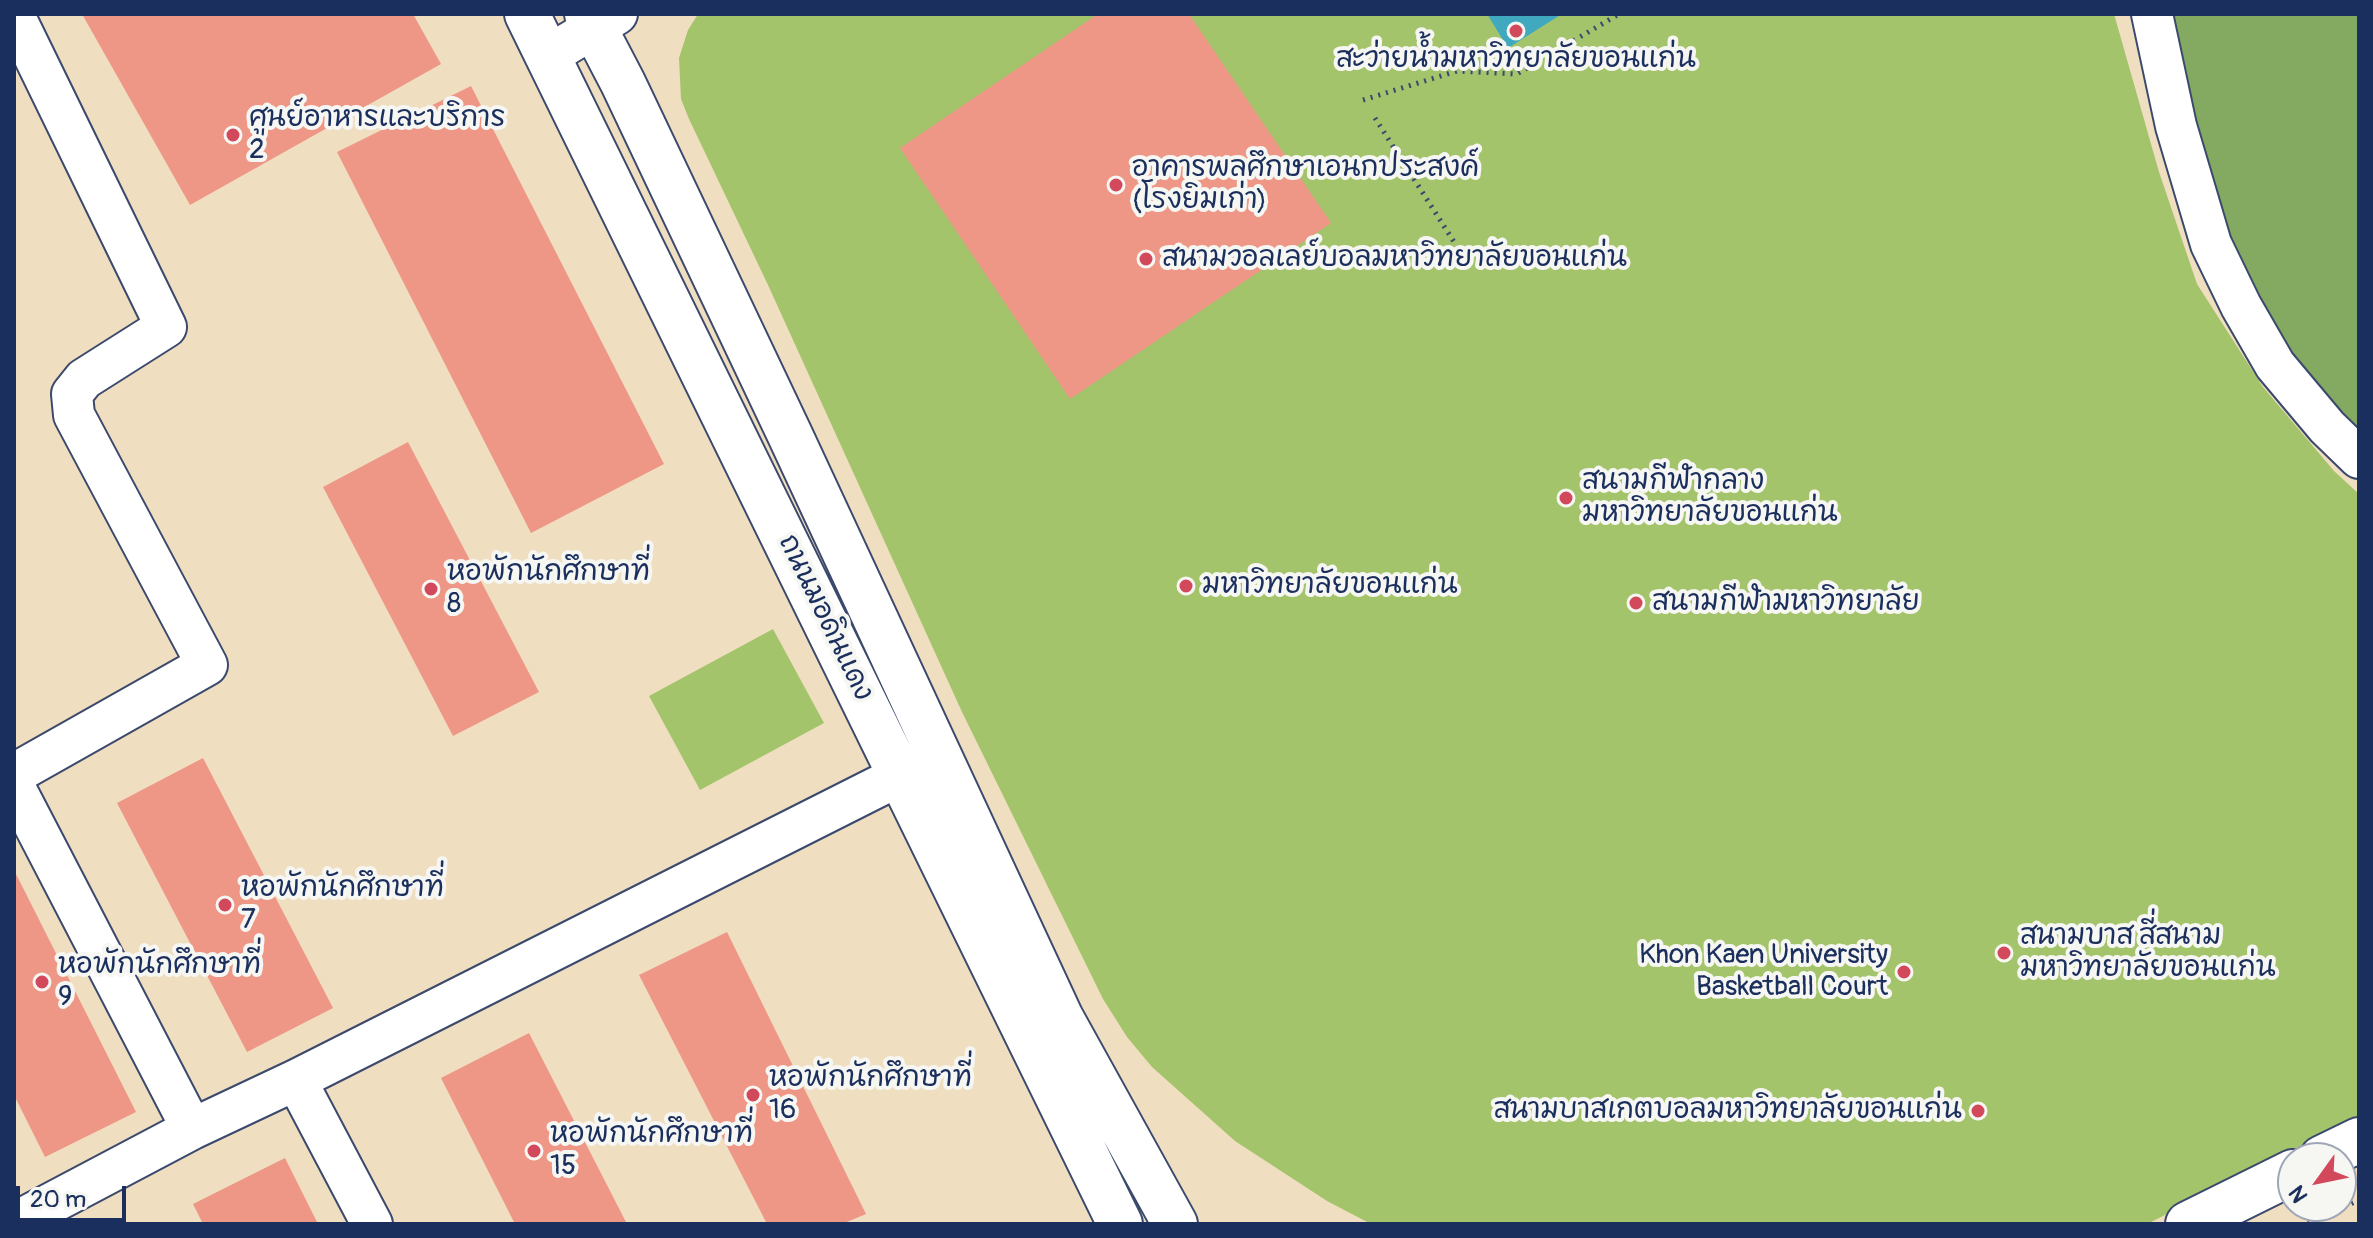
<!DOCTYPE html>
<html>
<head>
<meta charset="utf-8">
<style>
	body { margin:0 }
	#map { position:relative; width:2373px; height:1238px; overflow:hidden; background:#f0dec0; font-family:Pangolin,sans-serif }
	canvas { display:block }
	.frame { position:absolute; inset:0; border:16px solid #1b2f5e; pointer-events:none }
	.north { position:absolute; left:2277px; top:1142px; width:80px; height:80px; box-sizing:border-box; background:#f6f6f2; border:2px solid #9ea6b7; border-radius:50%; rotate:237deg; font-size:22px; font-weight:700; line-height:32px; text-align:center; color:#1b2f5e }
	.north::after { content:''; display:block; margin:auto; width:28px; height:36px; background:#d1495b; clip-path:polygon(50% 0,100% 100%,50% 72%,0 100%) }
	.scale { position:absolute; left:16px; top:1186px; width:110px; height:36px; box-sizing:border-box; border:4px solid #1b2f5e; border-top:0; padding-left:10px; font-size:24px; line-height:28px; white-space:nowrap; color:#1b2f5e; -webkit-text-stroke:6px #f6f6f2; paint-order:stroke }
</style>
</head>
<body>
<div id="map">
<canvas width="2373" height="1238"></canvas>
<div class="frame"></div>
<div class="north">N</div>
<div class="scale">20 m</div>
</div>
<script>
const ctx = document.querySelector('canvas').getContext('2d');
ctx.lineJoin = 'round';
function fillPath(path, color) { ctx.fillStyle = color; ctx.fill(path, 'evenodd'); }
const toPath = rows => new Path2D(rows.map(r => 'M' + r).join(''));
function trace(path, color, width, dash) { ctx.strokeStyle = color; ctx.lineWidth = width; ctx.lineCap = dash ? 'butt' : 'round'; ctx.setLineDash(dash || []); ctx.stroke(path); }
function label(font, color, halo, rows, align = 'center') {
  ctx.font = font + ' Pangolin,"Playpen Sans Thai",sans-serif'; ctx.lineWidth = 8; ctx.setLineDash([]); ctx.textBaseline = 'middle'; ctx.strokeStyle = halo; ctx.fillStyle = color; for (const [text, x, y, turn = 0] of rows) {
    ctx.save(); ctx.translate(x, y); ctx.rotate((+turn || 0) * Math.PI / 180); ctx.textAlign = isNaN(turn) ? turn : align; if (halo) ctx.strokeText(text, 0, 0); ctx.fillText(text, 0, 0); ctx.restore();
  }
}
fillPath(toPath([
	[698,14,2114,14,2159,172,2197,284,2263,387,2334,471,2359,494,2359,1118,2147,1224,1371,1224,1327,1201,1235,1141,1152,1067,1127,1037,1103,999,962,712,768,285,689,119,681,99,679,58,688,30],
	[773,629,824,723,700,790,649,696]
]), '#a4c46c');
fillPath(toPath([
	[2167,14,2359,14,2359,448,2278,357,2217,216]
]), '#83aa60');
fillPath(toPath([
	[1487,14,1562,14,1508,48]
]), '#40a9bf');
fillPath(toPath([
	[82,14,413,14,441,64,190,205],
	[1098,14,1189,14,1331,223,1070,399,900,148],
	[471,86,664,464,531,533,337,152],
	[408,442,539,692,453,736,323,487],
	[203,758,333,1008,247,1052,117,803],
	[14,870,136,1112,45,1157,14,1095],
	[727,932,866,1214,842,1224,767,1224,639,975],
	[529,1033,627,1224,515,1224,441,1078],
	[285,1158,318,1224,203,1224,193,1204]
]), '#ee9786');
const minor = toPath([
	[2152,14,2176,126,2211,244,2241,306,2275,365,2327,427,2359,458],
	[14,15,166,327,84,379,72,394,74,415,207,665,14,774],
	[549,55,617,14],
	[14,786,192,1129],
	[296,1080,372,1224],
	[14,1223,192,1129,296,1080,901,775]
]);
const tertiary = toPath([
	[527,14,1120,1224],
	[587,14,623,83,790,435,1061,1018,1175,1224],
	[2322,1158,2359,1140],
	[2188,1224,2293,1172]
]);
trace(minor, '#3b496d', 44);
trace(tertiary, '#3b496d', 48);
trace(toPath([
	[1363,100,1457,71,1517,74,1619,14],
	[1375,118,1470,267],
	[2308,1224,2359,1200]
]), '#3b496d', 5, [2, 6]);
trace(minor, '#fff', 40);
trace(tertiary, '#fff', 44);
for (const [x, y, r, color] of [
	[1516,31,8,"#d1495b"],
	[233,135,8,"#d1495b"],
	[1116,185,8,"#d1495b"],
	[1146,259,8,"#d1495b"],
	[1566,498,8,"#d1495b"],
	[1186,586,8,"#d1495b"],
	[431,589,8,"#d1495b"],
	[1636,603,8,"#d1495b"],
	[225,905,8,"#d1495b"],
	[2004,953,8,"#d1495b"],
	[1904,972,8,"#d1495b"],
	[42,982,8,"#d1495b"],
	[753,1095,8,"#d1495b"],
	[1978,1111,8,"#d1495b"],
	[534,1151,8,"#d1495b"]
]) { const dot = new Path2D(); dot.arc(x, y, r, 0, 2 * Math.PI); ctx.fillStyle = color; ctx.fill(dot); trace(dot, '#f6f6f2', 3); }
label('28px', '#1b2f5e', '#f6f6f2', [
	["สะว่ายน้ำมหาวิทยาลัยขอนแก่น",1516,60,"center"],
	["ศูนย์อาหารและบริการ",249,119],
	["2",249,151],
	["อาคารพลศึกษาเอนกประสงค์",1132,169],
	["(โรงยิมเก่า)",1132,201],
	["สนามวอลเลย์บอลมหาวิทยาลัยขอนแก่น",1162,259],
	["สนามกีฬากลาง",1582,482],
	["มหาวิทยาลัยขอนแก่น",1582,514],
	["หอพักนักศึกษาที่",447,573],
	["8",447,605],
	["มหาวิทยาลัยขอนแก่น",1202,586],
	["สนามกีฬามหาวิทยาลัย",1652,603],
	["หอพักนักศึกษาที่",241,889],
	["7",241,921],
	["สนามบาส สี่สนาม",2020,937],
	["มหาวิทยาลัยขอนแก่น",2020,969],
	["Khon Kaen University",1888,956,"right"],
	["Basketball Court",1888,988,"right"],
	["หอพักนักศึกษาที่",58,966],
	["9",58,998],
	["หอพักนักศึกษาที่",769,1079],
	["16",769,1111],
	["สนามบาสเกตบอลมหาวิทยาลัยขอนแก่น",1962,1111,"right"],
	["หอพักนักศึกษาที่",550,1135],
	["15",550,1167]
], 'left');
label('28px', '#1b2f5e', '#f6f6f2', [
	["ถนนมอดินแดง",825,618,64]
]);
</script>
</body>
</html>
